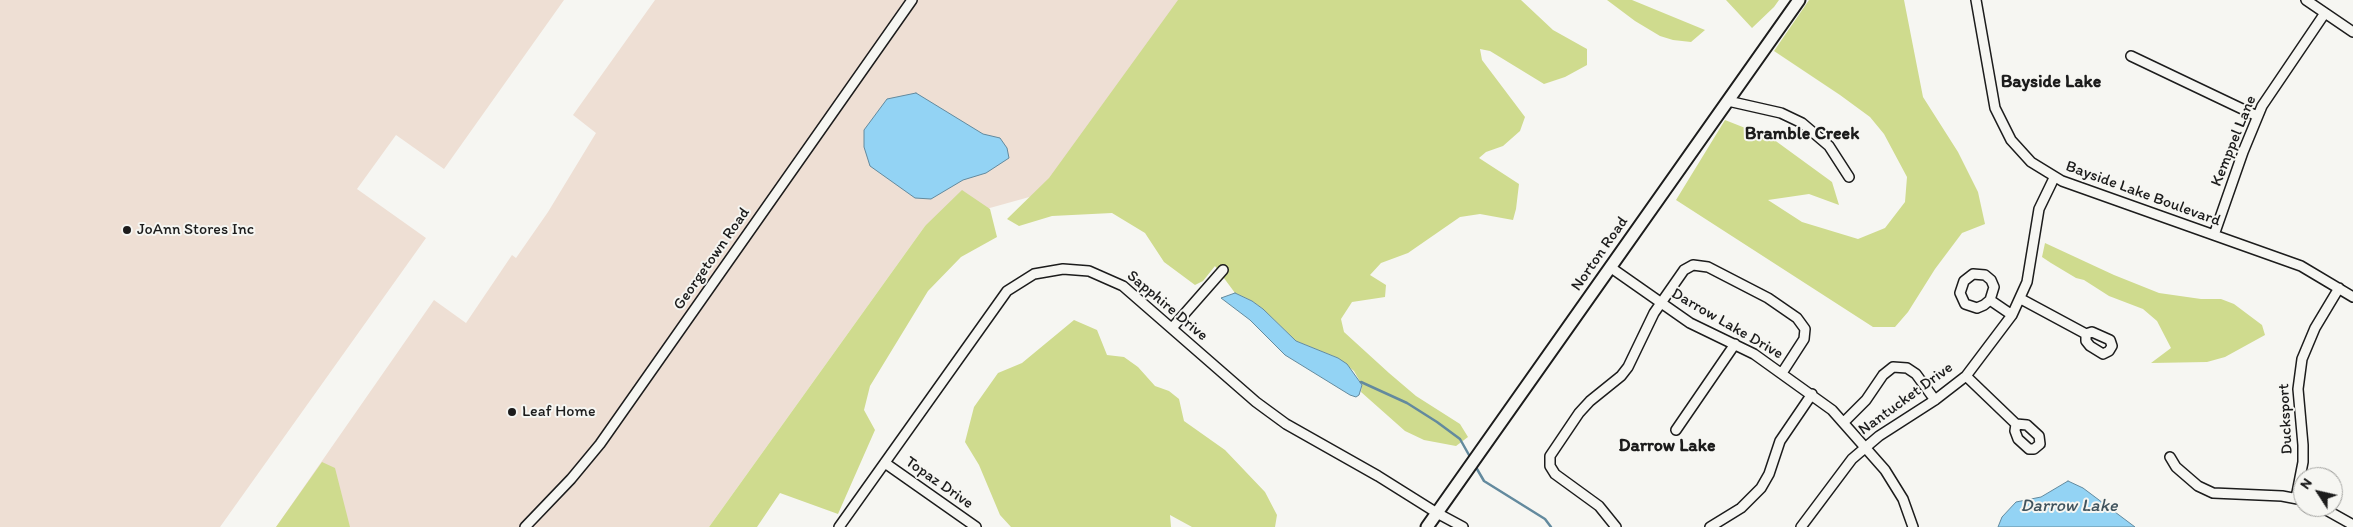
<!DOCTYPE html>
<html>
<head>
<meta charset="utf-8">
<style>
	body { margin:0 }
	#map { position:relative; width:2353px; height:527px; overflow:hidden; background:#f6f6f2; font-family:Itim,sans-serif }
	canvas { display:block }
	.north { position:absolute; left:2293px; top:467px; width:50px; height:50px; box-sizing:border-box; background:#f6f6f2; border:1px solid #9f9f9c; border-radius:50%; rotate:305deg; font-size:14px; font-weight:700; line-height:20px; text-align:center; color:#1c1c1c }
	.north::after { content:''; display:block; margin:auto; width:18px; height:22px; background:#1c1c1c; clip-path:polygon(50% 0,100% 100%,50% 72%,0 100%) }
</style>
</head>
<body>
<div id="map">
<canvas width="2353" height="527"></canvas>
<div class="north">N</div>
</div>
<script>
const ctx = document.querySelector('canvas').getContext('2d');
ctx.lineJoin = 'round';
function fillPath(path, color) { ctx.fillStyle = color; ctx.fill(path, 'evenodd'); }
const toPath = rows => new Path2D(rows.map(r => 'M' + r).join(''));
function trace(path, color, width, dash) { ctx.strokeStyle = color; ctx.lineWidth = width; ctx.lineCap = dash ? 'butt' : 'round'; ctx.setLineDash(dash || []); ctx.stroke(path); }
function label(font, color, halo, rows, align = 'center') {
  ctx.font = font + ' Itim,sans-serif'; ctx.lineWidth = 4; ctx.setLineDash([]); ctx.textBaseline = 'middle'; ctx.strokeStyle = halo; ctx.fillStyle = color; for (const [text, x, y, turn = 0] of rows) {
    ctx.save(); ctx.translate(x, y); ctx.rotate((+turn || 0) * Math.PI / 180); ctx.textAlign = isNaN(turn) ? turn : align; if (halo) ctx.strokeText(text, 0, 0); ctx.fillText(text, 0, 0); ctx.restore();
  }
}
fillPath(toPath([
	[0,0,564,0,444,169,396,135,357,189,426,238,220,527,0,527],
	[655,0,1189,0,1051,191,925,226,709,527,276,527,434,300,466,323,512,255,516,258,548,212,596,133,573,115]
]), '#eedfd4');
fillPath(toPath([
	[1178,0,1521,0,1553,30,1587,49,1587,65,1565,77,1544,84,1490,51,1480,49,1482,60,1525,117,1520,131,1503,146,1486,152,1479,158,1519,184,1516,209,1513,220,1480,214,1460,217,1408,253,1381,263,1370,275,1386,285,1385,297,1352,302,1341,319,1344,332,1389,373,1416,396,1460,424,1468,437,1456,446,1424,440,1405,431,1361,392,1362,385,1354,371,1338,358,1296,341,1263,309,1252,301,1235,293,1215,266,1203,281,1195,285,1164,262,1145,233,1112,213,1052,216,1019,226,1007,219,1049,178],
	[1607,0,1632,0,1705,30,1691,42,1673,40,1660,36,1635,21],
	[1726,0,1779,0,1774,7,1752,28],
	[1809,0,1904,0,1923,97,1958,152,1978,192,1985,224,1962,233,1935,269,1908,312,1895,327,1873,327,1676,200,1725,120,1773,139,1832,182,1839,205,1809,194,1768,200,1802,222,1858,239,1885,228,1905,202,1907,177,1884,134,1870,117,1840,95,1774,51],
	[962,190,990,209,997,237,961,257,928,291,870,386,864,410,875,430,838,514,780,493,757,527,709,527,925,226],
	[2045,243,2114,275,2159,293,2201,299,2221,299,2234,304,2262,325,2265,335,2225,357,2207,362,2151,363,2171,348,2157,321,2143,309,2109,296,2084,280,2076,278,2051,263,2042,257],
	[1074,320,1097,330,1107,355,1124,357,1138,367,1155,386,1169,391,1179,399,1184,421,1225,450,1265,492,1277,515,1275,527,1192,527,1170,515,1171,527,1011,527,1000,515,979,465,965,442,974,407,998,373,1022,363],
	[322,462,335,468,350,527,276,527]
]), '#cfdb8e');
const water = toPath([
	[916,93,983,134,1000,138,1007,148,1009,158,986,173,963,180,931,199,915,198,870,166,864,147,864,130,887,99,916,93],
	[1235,293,1252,301,1263,309,1296,341,1338,358,1347,364,1362,385,1359,395,1356,397,1350,395,1285,355,1250,320,1221,298,1235,293],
	[2068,481,2083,488,2135,527,1998,527,2002,517,2016,502,2041,497,2068,481]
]);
fillPath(water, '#93d3f4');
trace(water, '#638a9e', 1);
trace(toPath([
	[1361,382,1407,403,1437,422,1460,439,1469,455],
	[1477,469,1484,481,1545,519,1551,527]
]), '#638a9e', 2.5);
const minor = toPath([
	[1976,0,1995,108,2011,140,2031,162,2062,181,2301,266,2353,297],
	[2306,0,2353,32],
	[2131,56,2257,116],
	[1728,101,1781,113,1802,123,1829,146,1849,177],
	[2214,235,2243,152,2262,106,2325,13],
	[1610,267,1690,323,1754,354,1832,410,1885,470,1903,499,1913,527],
	[2021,299,2086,334,2092,332,2110,340,2112,346,2109,351,2103,354,2090,346,2086,341,2086,334],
	[1990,300,1984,305,1977,308,1965,304,1960,293,1964,281,1973,274,1985,275,1991,280,1994,287,1990,300,2012,315],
	[1172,328,1223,270],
	[1966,376,2016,424,2027,425,2039,436,2040,444,2034,449,2029,449,2018,439,2015,431,2016,424],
	[1844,422,1866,400,1883,375,1893,367,1907,368,1916,374,1935,400],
	[1676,430,1735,344],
	[2170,457,2176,467,2198,486,2213,493,2282,496,2303,500],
	[885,463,976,527],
	[2296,498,2303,462,2303,445,2298,389,2302,359,2315,328,2339,288],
	[2321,507,2353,525],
	[525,527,571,479,600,444,912,0],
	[839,527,1007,291,1034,274,1063,269,1089,271,1123,286,1256,402,1286,424,1378,476,1437,513,1463,527],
	[1616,527,1599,506,1555,474,1550,466,1550,456,1579,413,1590,401,1621,376,1628,367,1654,313,1684,270,1693,265,1708,267,1768,298,1797,318,1805,329,1804,339,1782,373],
	[1710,527,1741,508,1761,488,1769,474,1780,441,1812,394],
	[1801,527,1852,459,1879,436,1935,400,1966,376,2012,315,2027,282,2039,209,2054,178]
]);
const tertiary = toPath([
	[1427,527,1799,0]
]);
trace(minor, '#1c1c1c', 12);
trace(tertiary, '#1c1c1c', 15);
trace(minor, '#f6f6f2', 9);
trace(tertiary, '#f6f6f2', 11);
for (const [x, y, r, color] of [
	[127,230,5,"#1c1c1c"],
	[512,412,5,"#1c1c1c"]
]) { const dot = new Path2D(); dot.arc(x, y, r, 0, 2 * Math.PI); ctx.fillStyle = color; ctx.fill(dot); trace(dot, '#f6f6f2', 2); }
label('16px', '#1c1c1c', '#f6f6f2', [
	["Kemppel Lane",2234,141,-68],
	["Bayside Lake Boulevard",2143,194,20],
	["Norton Road",1600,254,-55],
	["Georgetown Road",712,259,-55],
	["Sapphire Drive",1167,306,40],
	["Darrow Lake Drive",1727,324,30],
	["Nantucket Drive",1906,399,-36],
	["Ducksport",2286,419,-93],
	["Topaz Drive",939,483,35]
]);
label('16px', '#1c1c1c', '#f6f6f2', [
	["JoAnn Stores Inc",137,230],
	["Leaf Home",522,412]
], 'left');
label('bold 18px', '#1c1c1c', '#f6f6f2', [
	["Bayside Lake",2051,82],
	["Bramble Creek",1802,134],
	["Darrow Lake",1667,446]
]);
label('italic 18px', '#40535d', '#f6f6f2', [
	["Darrow Lake",2069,506]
]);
</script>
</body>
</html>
